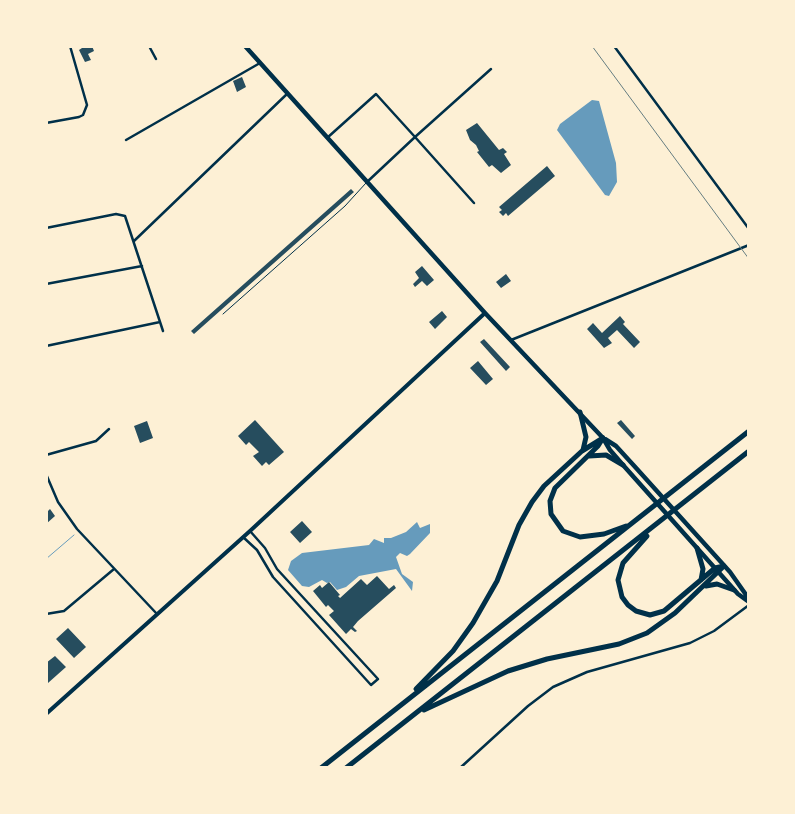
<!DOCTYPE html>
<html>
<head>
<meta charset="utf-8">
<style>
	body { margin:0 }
	#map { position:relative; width:795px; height:814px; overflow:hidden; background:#fdf0d5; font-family:Barlow,sans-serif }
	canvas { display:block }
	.frame { position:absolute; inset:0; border:48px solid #fdf0d5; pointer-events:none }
</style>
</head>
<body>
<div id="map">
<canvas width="795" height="814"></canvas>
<div class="frame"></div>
</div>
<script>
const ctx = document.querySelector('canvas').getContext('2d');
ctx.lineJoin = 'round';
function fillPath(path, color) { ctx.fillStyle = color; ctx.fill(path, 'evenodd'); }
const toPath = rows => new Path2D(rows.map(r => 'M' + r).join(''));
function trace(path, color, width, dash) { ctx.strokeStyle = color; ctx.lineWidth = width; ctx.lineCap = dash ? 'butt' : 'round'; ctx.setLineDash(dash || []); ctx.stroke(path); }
fillPath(toPath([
	[592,100,599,101,616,163,617,182,609,196,605,195,557,130,560,124],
	[417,522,420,528,430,524,430,533,410,554,407,556,400,553,396,557,402,574,413,582,412,591,396,569,359,576,346,587,337,590,330,582,327,583,322,580,309,587,302,586,288,570,291,561,302,553,369,545,374,539,384,543,384,538,391,538,406,532]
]), '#669bbc');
trace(toPath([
	[46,559,74,535]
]), '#669bbc', 1);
fillPath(toPath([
	[85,46,92,46,94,51,88,54,91,60,85,62,79,50],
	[242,77,246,87,237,92,233,81],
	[477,123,499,150,503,148,507,152,504,154,511,165,501,173,492,165,489,167,477,152,479,151,476,145,470,140,466,130],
	[547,166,555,176,508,216,506,213,503,216,499,212,502,210,499,207],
	[351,189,354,192,194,334,191,331],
	[422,266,434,280,427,286,422,281,415,287,413,284,419,278,415,272],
	[506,274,511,281,501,288,496,282],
	[442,311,447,317,435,329,429,322],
	[620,316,625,322,623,324,640,342,634,348,617,330,608,338,612,343,604,348,587,329,593,323,602,333],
	[484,339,510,367,506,371,480,342],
	[478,361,493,379,486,385,470,368],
	[255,420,284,452,269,465,266,462,262,466,253,456,259,452,249,442,246,445,238,436],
	[621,420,635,436,632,439,617,423],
	[147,421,153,438,140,443,134,426],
	[50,509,55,516,46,524,46,513],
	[302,521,312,532,300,543,290,532],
	[377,576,389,589,394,585,396,588,358,621,353,627,357,631,355,632,351,629,346,634,329,615,334,611,328,605,326,607,313,591,320,585,322,588,329,582,340,595,338,596,340,598,361,579,367,585],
	[68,628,86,647,74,658,56,639],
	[55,656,66,667,48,683,46,663]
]), '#264d5e');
trace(toPath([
	[223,314,345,206,366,183]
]), '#003049', 1);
trace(toPath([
	[149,46,156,59],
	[614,46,749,229],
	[46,123,79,117,83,115,87,105,70,46],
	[327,138,376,94,415,137,491,69],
	[126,140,260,63],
	[367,182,415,137,474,203],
	[46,228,116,214,125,216,163,331],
	[134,241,288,93],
	[46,284,142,266],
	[511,340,749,245],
	[46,346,160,322],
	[46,455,96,441,109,429],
	[46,474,58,502,77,529,157,614],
	[243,537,257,550,273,577,371,685,378,679,277,569,265,548,250,531],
	[46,614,64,611,114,569],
	[460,768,528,706,553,687,587,672,690,643,714,631,749,605]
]), '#003049', 2.5);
trace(toPath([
	[46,714,250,531,485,313]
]), '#003049', 4);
trace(toPath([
	[245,46,485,313,603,438,610,450,623,465,738,594,749,602],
	[605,439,616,446,637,469,730,572,749,599]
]), '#003049', 4.5);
trace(toPath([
	[580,412,586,437,583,450],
	[603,438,598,446,555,488,550,501,551,514,563,531,580,537,604,534,626,526],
	[589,456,606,455,623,465],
	[647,536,623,563,618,580,622,597,628,605,636,611,650,615,664,611,715,568,724,566],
	[697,548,703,569,701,580],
	[706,586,717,584,734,590],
	[416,689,453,651,473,623,497,581,519,525,532,502,544,486,582,451,603,438],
	[424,710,508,671,547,659,619,644,647,633,675,613,724,566],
	[321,768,749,431],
	[346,768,749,451]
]), '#003049', 5);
trace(toPath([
	[592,46,749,259]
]), '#657d81', 1);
</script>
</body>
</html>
